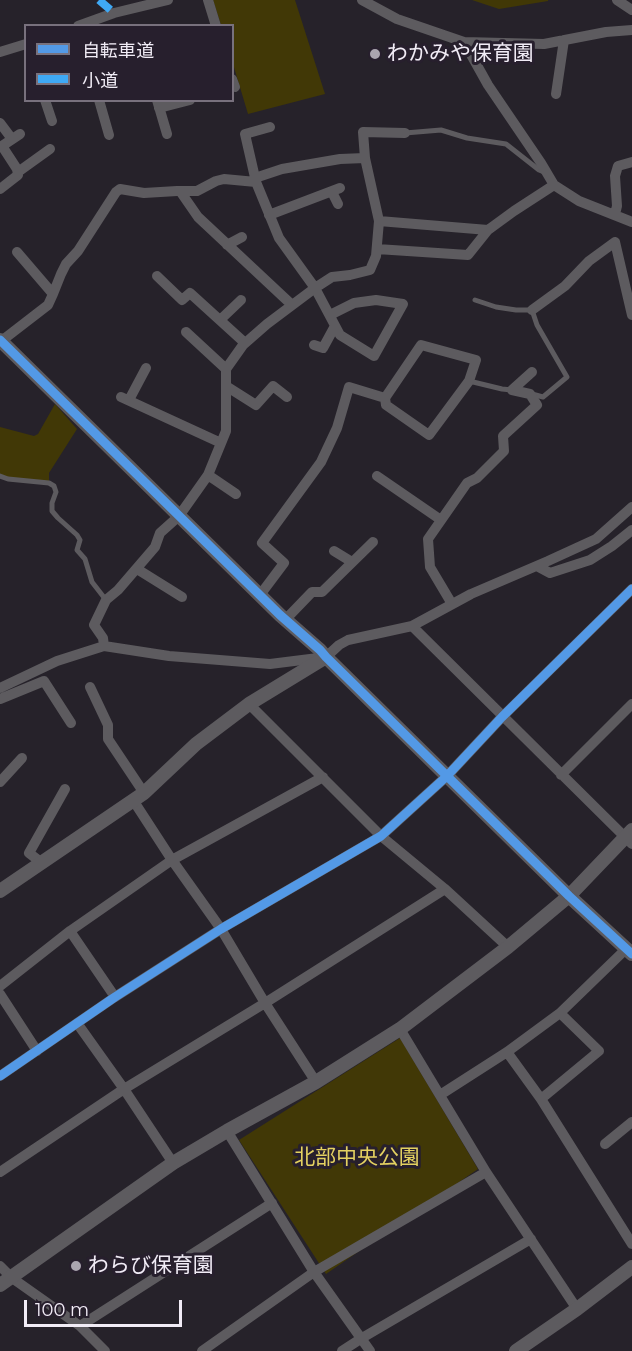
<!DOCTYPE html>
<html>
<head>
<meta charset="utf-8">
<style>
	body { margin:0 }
	#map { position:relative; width:632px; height:1351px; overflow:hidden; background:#26222a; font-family:Montserrat,"Noto Sans JP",sans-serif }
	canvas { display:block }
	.legend { position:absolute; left:24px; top:24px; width:210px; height:78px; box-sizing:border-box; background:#271f2d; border:2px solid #78717d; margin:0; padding:8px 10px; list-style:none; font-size:18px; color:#f1ecf6 }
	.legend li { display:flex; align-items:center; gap:12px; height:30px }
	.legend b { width:30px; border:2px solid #78717d }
	.scale { position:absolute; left:24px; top:1300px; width:158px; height:27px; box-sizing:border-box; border:3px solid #f1ecf6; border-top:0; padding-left:8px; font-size:18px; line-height:21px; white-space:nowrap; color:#f1ecf6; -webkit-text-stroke:4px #271f2d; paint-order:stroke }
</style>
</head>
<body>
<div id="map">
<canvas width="632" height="1351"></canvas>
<ul class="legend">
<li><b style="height:8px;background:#5399e6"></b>自転車道</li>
<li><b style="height:8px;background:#3fa9f5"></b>小道</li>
</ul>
<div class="scale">100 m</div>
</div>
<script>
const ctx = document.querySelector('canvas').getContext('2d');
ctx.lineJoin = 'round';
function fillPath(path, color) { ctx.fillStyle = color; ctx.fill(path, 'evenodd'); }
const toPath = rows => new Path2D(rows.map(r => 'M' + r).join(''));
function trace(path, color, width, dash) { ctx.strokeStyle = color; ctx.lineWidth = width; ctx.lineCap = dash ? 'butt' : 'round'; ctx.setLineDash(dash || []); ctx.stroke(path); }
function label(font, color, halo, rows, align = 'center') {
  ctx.font = font + ' Montserrat,"Noto Sans JP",sans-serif'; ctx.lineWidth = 6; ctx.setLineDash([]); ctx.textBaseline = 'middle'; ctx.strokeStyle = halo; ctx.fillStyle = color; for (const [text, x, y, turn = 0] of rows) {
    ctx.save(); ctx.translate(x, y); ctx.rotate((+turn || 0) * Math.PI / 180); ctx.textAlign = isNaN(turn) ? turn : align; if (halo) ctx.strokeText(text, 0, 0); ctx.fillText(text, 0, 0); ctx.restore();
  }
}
fillPath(toPath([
	[213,0,295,0,325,94,248,114,233,64,232,26,221,25],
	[472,0,548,0,548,1,499,9],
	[55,404,77,429,49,473,49,483,0,476,0,427,34,436,38,434],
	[400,1038,478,1169,326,1274,239,1140]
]), '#413806');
trace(toPath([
	[405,133,441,130,467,138,506,144,539,170,544,172],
	[475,300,496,307,516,310,532,310,537,325,567,377,543,397,532,394],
	[469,381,502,389,512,390],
	[0,476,8,479,49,483,54,486,56,492,52,503,52,511,58,518,77,535,80,540,77,550,85,559,92,582,106,600]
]), '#5d5b5f', 5);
trace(toPath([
	[208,0,216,26],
	[362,0,397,19,464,42,544,44,606,32,632,30],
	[617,0,632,10],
	[78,26,114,13,168,0],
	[464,42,488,85,541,163,554,185,579,201,632,222],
	[0,52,26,44],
	[232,79,235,87],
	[556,94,564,40],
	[45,100,52,121],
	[99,100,109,135],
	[157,100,167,134],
	[159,108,190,100],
	[0,123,12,139],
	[2,146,20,134],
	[0,147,2,146,17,169,18,175,0,189],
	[365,158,363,132,405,133],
	[18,172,50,149],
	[255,178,282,169,340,159,365,158,379,221],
	[256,182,245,134,270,127],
	[180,191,198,217,292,305],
	[332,192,338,204],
	[615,214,617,206,615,176,618,166,632,162],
	[269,215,340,188],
	[227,245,242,237],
	[377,249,468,255,488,230],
	[157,276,182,300,190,293,245,343],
	[53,294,61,274,66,264,78,251,116,192,120,189,144,193,177,191,197,191,216,181,224,179,256,182,279,238,315,288,340,335,374,356,403,304,376,300,354,303,330,315],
	[532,310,565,286,589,261,615,242,632,315],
	[220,320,241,300],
	[186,332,226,369],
	[0,342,48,305,53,294,17,252],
	[314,345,323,348,335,326],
	[226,386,256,405,273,386,287,397],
	[121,397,221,443],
	[129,400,146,368],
	[208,475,236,494],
	[377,476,441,520],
	[334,551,352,562],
	[537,566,550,573,590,560,612,546,632,530],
	[137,569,182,597],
	[260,595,284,563,262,543,321,462,337,428,349,387,385,398,421,345,476,360,469,381,429,435,386,405,385,398],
	[452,604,430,567,428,539,467,483,477,478,504,451,503,436,537,405,530,394,512,390,532,372],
	[285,620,312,592,322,592,373,542],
	[412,626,632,844],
	[104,646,103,638,94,625,106,600,118,590,155,547,160,533,179,516,208,475,226,431,226,369,243,345,267,324,315,288,332,277,350,275,370,270,376,256,379,221,488,230,514,211,554,185],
	[90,687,108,725,108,739,144,793],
	[0,688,57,661,104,646,169,656,270,664,326,657,339,645,348,640,412,626,471,594,548,561,596,539,632,507],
	[0,699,44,681,71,723],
	[249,704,381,836,445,889,508,947],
	[561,775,632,704],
	[0,782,22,758],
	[133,800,172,860,221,929,265,1003,316,1082],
	[42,863,29,853,65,789],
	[70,931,115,997],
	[0,986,70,931,172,860,323,777],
	[0,994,37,1051],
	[77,1023,124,1089,173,1163],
	[400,1029,486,1172,577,1309],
	[507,1052,541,1099,632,1244],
	[0,1076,115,997,221,929,381,836,447,776,502,717,632,589],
	[440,1095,507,1052,560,1013,626,949],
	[541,1099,599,1051,560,1013],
	[227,1131,314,1272,370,1351],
	[605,1144,632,1122],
	[0,1172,124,1089,265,1003,445,889],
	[0,1266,12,1278,80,1326,105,1351],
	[80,1326,272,1203],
	[202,1351,314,1272,486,1172],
	[342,1351,362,1338,531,1239]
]), '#5d5b5f', 10);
trace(toPath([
	[0,340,280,615,320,650,326,657,569,896,632,954],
	[0,891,144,793,196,744,249,704,326,657],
	[0,1285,173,1163,227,1131,316,1082,400,1029,508,947,569,896,632,830],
	[516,1351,577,1309,632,1267]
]), '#5d5b5f', 14);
trace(toPath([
	[99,0,114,13]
]), '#3fa9f5', 8, [15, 8]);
trace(toPath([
	[0,340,280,615,320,650,326,657,569,896,632,954],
	[0,1076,115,997,221,929,381,836,447,776,502,717,632,589]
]), '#5399e6', 9);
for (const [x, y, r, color] of [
	[375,54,6,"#aaa5af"],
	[76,1266,6,"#aaa5af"]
]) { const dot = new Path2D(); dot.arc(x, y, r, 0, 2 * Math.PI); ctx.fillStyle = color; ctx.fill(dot); trace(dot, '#271f2d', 2); }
label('21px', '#f1ecf6', '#271f2d', [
	["わかみや保育園",387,54],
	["わらび保育園",88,1266]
], 'left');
label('21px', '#e4d161', '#271f2d', [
	["北部中央公園",357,1158]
]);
</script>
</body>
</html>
